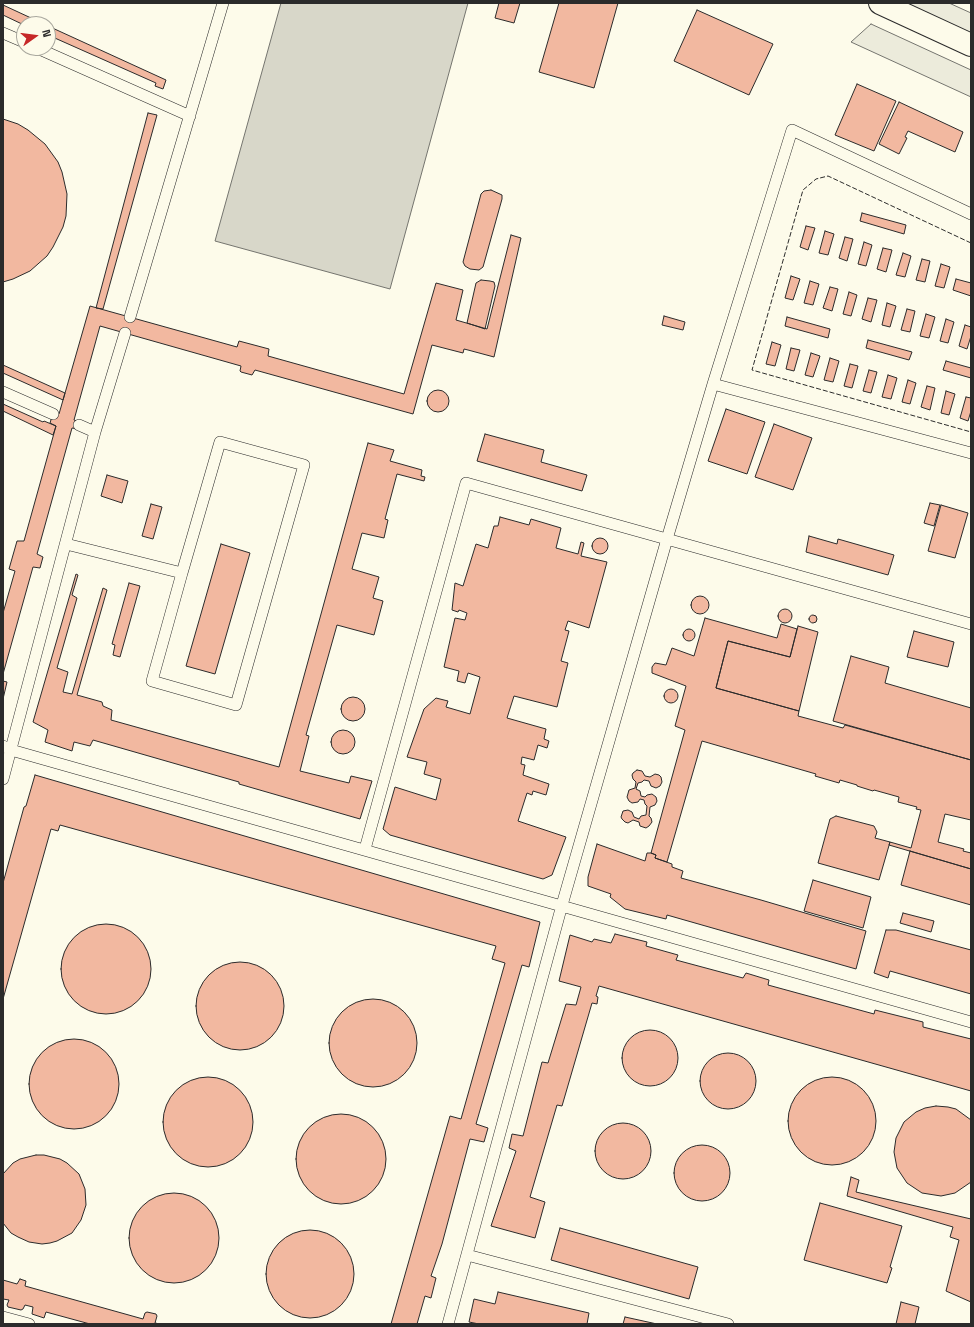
<!DOCTYPE html>
<html>
<head>
<meta charset="utf-8">
<style>
	body { margin:0 }
	#map { position:relative; width:974px; height:1327px; overflow:hidden; background:#fdfbea; font-family:"Space Grotesk",sans-serif }
	canvas { display:block }
	.frame { position:absolute; inset:0; border:4px solid #2b2b2b; pointer-events:none }
	.north { position:absolute; left:16px; top:16px; width:40px; height:40px; box-sizing:border-box; background:#fdfbea; border:1px solid #a9a89e; border-radius:50%; rotate:76deg; font-size:11px; font-weight:700; line-height:16px; text-align:center; color:#2b2b2b }
	.north::after { content:''; display:block; margin:auto; width:14px; height:18px; background:#c62828; clip-path:polygon(50% 0,100% 100%,50% 72%,0 100%) }
</style>
</head>
<body>
<div id="map">
<canvas width="974" height="1327"></canvas>
<div class="frame"></div>
<div class="north">N</div>
</div>
<script>
const ctx = document.querySelector('canvas').getContext('2d');
ctx.lineJoin = 'round';
function fillPath(path, color) { ctx.fillStyle = color; ctx.fill(path, 'evenodd'); }
const toPath = rows => new Path2D(rows.map(r => 'M' + r).join(''));
function trace(path, color, width, dash) { ctx.strokeStyle = color; ctx.lineWidth = width; ctx.lineCap = dash ? 'butt' : 'round'; ctx.setLineDash(dash || []); ctx.stroke(path); }
const green = toPath([
	[905,3,949,3,971,13,971,34,905,3],
	[871,24,971,70,971,97,851,42,871,24]
]);
fillPath(green, '#ecebdb');
trace(green, '#74746e', 1);
const water = toPath([
	[281,3,468,3,390,289,215,241,281,3]
]);
fillPath(water, '#d8d7c9');
trace(water, '#74746e', 1);
const building = toPath([
	[499,3,520,3,514,23,495,18,499,3],
	[559,3,618,3,594,88,539,72,559,3],
	[3,5,44,24,24,25,3,15,3,5],
	[697,10,773,44,749,95,674,61,697,10],
	[48,26,166,80,163,89,155,86,156,83,48,35,48,26],
	[857,84,896,101,874,151,835,135,857,84],
	[899,102,963,132,955,152,908,131,905,137,907,138,899,154,879,144,899,102],
	[148,113,157,115,103,309,96,308,148,113],
	[3,119,18,124,28,130,45,144,58,162,62,172,67,194,66,216,63,227,53,247,47,256,30,271,13,279,3,282,3,119],
	[491,190,502,195,502,199,483,267,479,270,470,269,465,266,463,262,481,194,484,191,491,190],
	[862,213,906,225,904,234,860,221,862,213],
	[806,226,815,228,808,250,800,247,806,226],
	[825,231,834,234,828,255,819,253,825,231],
	[511,235,521,238,494,357,468,350,464,349,463,353,432,345,413,414,255,370,252,375,241,372,240,371,241,366,100,326,74,420,79,422,78,429,72,428,37,554,43,557,40,568,33,567,3,674,3,613,15,571,9,569,17,541,24,541,56,426,50,423,53,413,59,414,90,306,237,347,239,341,269,349,268,356,404,394,436,283,463,290,456,320,487,329,511,235],
	[845,237,853,239,847,261,839,258,845,237],
	[864,242,872,245,866,266,858,264,864,242],
	[883,248,892,250,886,272,877,269,883,248],
	[903,253,911,256,905,277,896,275,903,253],
	[922,259,930,261,925,282,916,280,922,259],
	[941,264,950,267,944,288,935,286,941,264],
	[791,276,800,279,793,300,785,298,791,276],
	[956,279,971,283,971,296,953,290,956,279],
	[481,280,490,281,494,282,495,286,485,329,467,323,476,283,481,280],
	[810,281,819,284,813,305,804,303,810,281],
	[830,287,838,289,832,311,823,308,830,287],
	[849,292,857,295,851,316,843,314,849,292],
	[868,298,877,300,871,322,862,319,868,298],
	[887,303,896,306,890,327,882,325,887,303],
	[907,309,915,311,910,332,901,330,907,309],
	[926,314,935,317,929,338,920,336,926,314],
	[664,316,685,322,683,330,662,325,664,316],
	[787,317,830,329,828,338,785,326,787,317],
	[946,319,954,322,948,343,940,341,946,319],
	[965,325,971,327,971,336,967,349,959,346,965,325],
	[868,340,912,352,909,360,866,348,868,340],
	[772,342,781,345,775,366,766,364,772,342],
	[791,348,800,350,794,371,786,369,791,348],
	[811,353,820,356,813,377,805,375,811,353],
	[830,358,839,361,833,382,824,380,830,358],
	[946,361,971,368,971,378,943,370,946,361],
	[850,364,858,366,852,388,844,386,850,364],
	[3,365,65,393,63,400,3,373,3,365],
	[869,370,877,372,871,393,863,391,869,370],
	[888,375,897,378,891,399,882,397,888,375],
	[908,380,916,383,910,404,902,402,908,380],
	[927,386,935,388,930,410,921,407,927,386],
	'427 401a11 11 0 1 1 22 0a11 11 0 1 1-22 0Z',
	[946,391,955,394,949,415,941,413,946,391],
	[966,397,971,398,971,411,968,421,960,418,966,397],
	[3,404,43,422,44,421,56,426,53,435,3,411,3,404],
	[726,409,765,422,747,474,708,461,726,409],
	[774,424,812,438,793,490,755,477,774,424],
	[485,434,544,450,541,462,587,475,582,491,477,461,485,434],
	[368,443,394,450,390,461,422,470,421,476,425,477,424,481,397,474,385,519,388,520,384,538,362,533,352,569,379,577,373,598,383,601,374,635,337,625,306,735,309,736,300,771,349,783,351,776,372,781,360,819,239,784,239,782,93,740,90,746,74,742,72,751,45,742,48,730,33,722,76,574,78,575,72,595,77,598,57,668,68,672,63,692,72,694,103,588,107,590,77,695,102,702,103,706,112,710,111,720,279,767,368,443],
	[107,475,128,481,122,503,101,496,107,475],
	[930,503,940,505,934,526,924,523,930,503],
	[151,504,162,507,153,539,142,536,151,504],
	[941,505,968,513,955,558,928,551,941,505],
	[500,517,529,525,531,519,561,528,556,548,578,554,581,542,584,543,581,556,607,562,589,628,568,621,565,630,569,631,561,661,568,663,557,707,514,696,507,718,546,729,544,739,549,741,547,748,538,745,534,760,522,757,521,764,525,765,523,775,549,784,546,795,533,791,532,795,527,793,518,821,566,837,552,875,543,879,390,835,383,829,395,787,436,800,441,779,424,774,427,762,407,757,424,709,436,698,448,701,446,707,470,714,480,677,468,673,465,683,457,681,459,671,444,667,455,618,465,620,467,613,459,610,458,612,452,610,455,583,463,586,476,544,488,548,494,526,498,526,500,517],
	[809,536,837,544,838,539,894,555,888,575,806,552,809,536],
	'592 546a8 8 0 1 1 16 0a8 8 0 1 1-16 0Z',
	[221,544,250,553,215,674,186,666,221,544],
	[129,583,140,586,120,657,113,655,115,645,112,644,129,583],
	'691 605a9 9 0 1 1 18 0a9 9 0 1 1-18 0Z',
	'778 616a7 7 0 1 1 14 0a7 7 0 1 1-14 0Z',
	'809 619a4 4 0 1 1 8 0a4 4 0 1 1-8 0Z',
	[705,618,777,638,781,624,797,629,790,657,728,641,716,688,799,711,798,716,843,728,845,725,971,760,971,820,945,814,938,842,964,849,963,851,971,853,971,869,889,845,890,842,911,848,921,810,916,809,917,807,898,802,899,797,874,790,873,791,857,786,857,785,840,780,839,783,815,776,816,774,702,741,667,862,655,858,656,855,651,853,685,730,675,726,686,686,652,673,652,667,655,663,666,665,672,648,694,656,705,618],
	[798,626,818,632,799,711,716,688,728,641,790,657,798,626],
	'683 635a6 6 0 1 1 12 0a6 6 0 1 1-12 0Z',
	[914,631,954,642,948,667,907,657,914,631],
	[851,656,889,667,885,683,971,708,971,760,833,721,851,656],
	[3,681,7,682,3,699,3,681],
	'664 696a7 7 0 1 1 14 0a7 7 0 1 1-14 0Z',
	'341 709a12 12 0 1 1 24 0a12 12 0 1 1-24 0Z',
	'331 742a12 12 0 1 1 24 0a12 12 0 1 1-24 0Z',
	[637,770,642,771,645,776,650,777,655,774,659,775,661,777,662,782,660,786,656,788,651,786,649,781,644,780,642,782,638,783,636,789,640,791,641,796,645,797,647,795,652,794,656,797,657,801,655,805,650,807,649,816,651,818,652,822,649,826,646,828,640,826,639,822,633,820,628,823,625,822,622,819,621,817,623,811,628,810,632,812,634,817,639,819,641,816,646,815,647,806,645,804,644,800,640,799,638,802,632,803,629,801,627,797,629,790,635,788,636,782,633,779,632,775,633,773,637,770],
	[35,775,540,922,529,967,522,965,476,1124,488,1128,484,1142,470,1139,442,1244,431,1276,436,1278,431,1298,425,1296,417,1324,391,1324,450,1116,461,1119,505,963,492,959,496,946,60,825,58,831,51,829,3,999,3,883,24,807,26,806,35,775],
	[836,816,874,826,877,832,875,838,890,842,879,880,818,863,830,819,836,816],
	[597,844,645,861,647,853,651,853,656,855,655,858,672,864,672,867,683,871,681,878,761,900,866,931,856,969,667,915,666,919,625,909,610,897,611,894,588,886,588,877,597,844],
	[910,851,971,869,971,905,901,885,910,851],
	[813,880,871,897,863,928,804,911,813,880],
	[903,913,934,921,931,932,900,923,903,913],
	'61 969a45 45 0 1 1 90 0a45 45 0 1 1-90 0Z',
	[886,930,896,930,971,950,971,994,890,971,888,978,874,973,886,930],
	[615,934,647,942,646,946,678,955,676,960,743,978,746,973,769,980,768,985,874,1014,875,1010,923,1022,923,1027,971,1039,971,1091,599,986,596,996,598,997,597,1004,592,1003,562,1106,557,1105,530,1197,545,1202,535,1238,491,1226,516,1151,509,1148,512,1134,523,1136,542,1062,548,1063,566,1004,576,1005,581,987,559,981,570,935,592,942,594,939,611,943,615,934],
	'196 1006a44 44 0 1 1 88 0a44 44 0 1 1-88 0Z',
	'329 1043a44 44 0 1 1 88 0a44 44 0 1 1-88 0Z',
	'622 1058a28 28 0 1 1 56 0a28 28 0 1 1-56 0Z',
	'29 1084a45 45 0 1 1 90 0a45 45 0 1 1-90 0Z',
	'700 1081a28 28 0 1 1 56 0a28 28 0 1 1-56 0Z',
	'788 1121a44 44 0 1 1 88 0a44 44 0 1 1-88 0Z',
	'163 1122a45 45 0 1 1 90 0a45 45 0 1 1-90 0Z',
	[936,1106,948,1107,956,1109,971,1120,971,1182,955,1193,941,1196,922,1193,907,1183,897,1168,894,1152,896,1138,904,1122,916,1112,925,1108,936,1106],
	'296 1159a45 45 0 1 1 90 0a45 45 0 1 1-90 0Z',
	'595 1151a28 28 0 1 1 56 0a28 28 0 1 1-56 0Z',
	'674 1173a28 28 0 1 1 56 0a28 28 0 1 1-56 0Z',
	[36,1155,44,1155,60,1159,67,1163,79,1174,85,1189,86,1205,81,1220,72,1233,57,1241,50,1243,42,1244,29,1242,18,1237,11,1233,3,1223,3,1174,13,1163,20,1159,36,1155],
	[851,1177,859,1180,856,1192,971,1219,971,1302,946,1291,959,1240,950,1237,953,1227,847,1196,851,1177],
	'129 1238a45 45 0 1 1 90 0a45 45 0 1 1-90 0Z',
	[820,1203,902,1226,890,1267,892,1268,887,1283,804,1260,820,1203],
	[560,1228,698,1267,689,1299,551,1260,560,1228],
	'266 1274a44 44 0 1 1 88 0a44 44 0 1 1-88 0Z',
	[20,1279,26,1281,25,1286,143,1319,145,1313,147,1312,156,1314,157,1316,155,1323,160,1324,90,1324,46,1312,44,1318,32,1314,33,1307,25,1305,23,1309,21,1310,8,1307,7,1305,9,1300,3,1299,3,1280,17,1284,20,1279],
	[498,1292,589,1313,587,1324,479,1324,469,1322,474,1299,495,1304,498,1292],
	[901,1302,919,1307,915,1324,896,1324,901,1302],
	[625,1317,657,1324,623,1324,625,1317]
]);
fillPath(building, '#f2b8a0');
trace(building, '#2b2b2b', 1);
const service = toPath([
	[3,33,24,42],
	[37,48,190,116],
	[130,317,223,3],
	[713,384,971,453],
	[3,392,53,414],
	[79,425,95,432],
	[66,544,182,573,220,442,304,465,236,705,152,681,182,573],
	[3,746,11,750,971,1022],
	[3,779,95,432,125,333],
	[365,849,466,483,971,624],
	[467,1255,728,1324],
	[3,1317,29,1324],
	[448,1324,562,905,667,539,713,384,792,130,971,214]
]);
const primary = toPath([
	[880,3,971,45]
]);
trace(service, '#2b2b2b', 12);
trace(primary, '#2b2b2b', 24);
trace(service, '#fdfbea', 11);
trace(primary, '#fdfbea', 22);
trace(toPath([
	[971,243,828,176,816,179,803,190,752,370,971,432]
]), '#2b2b2b', 1, [5, 2]);
</script>
</body>
</html>
